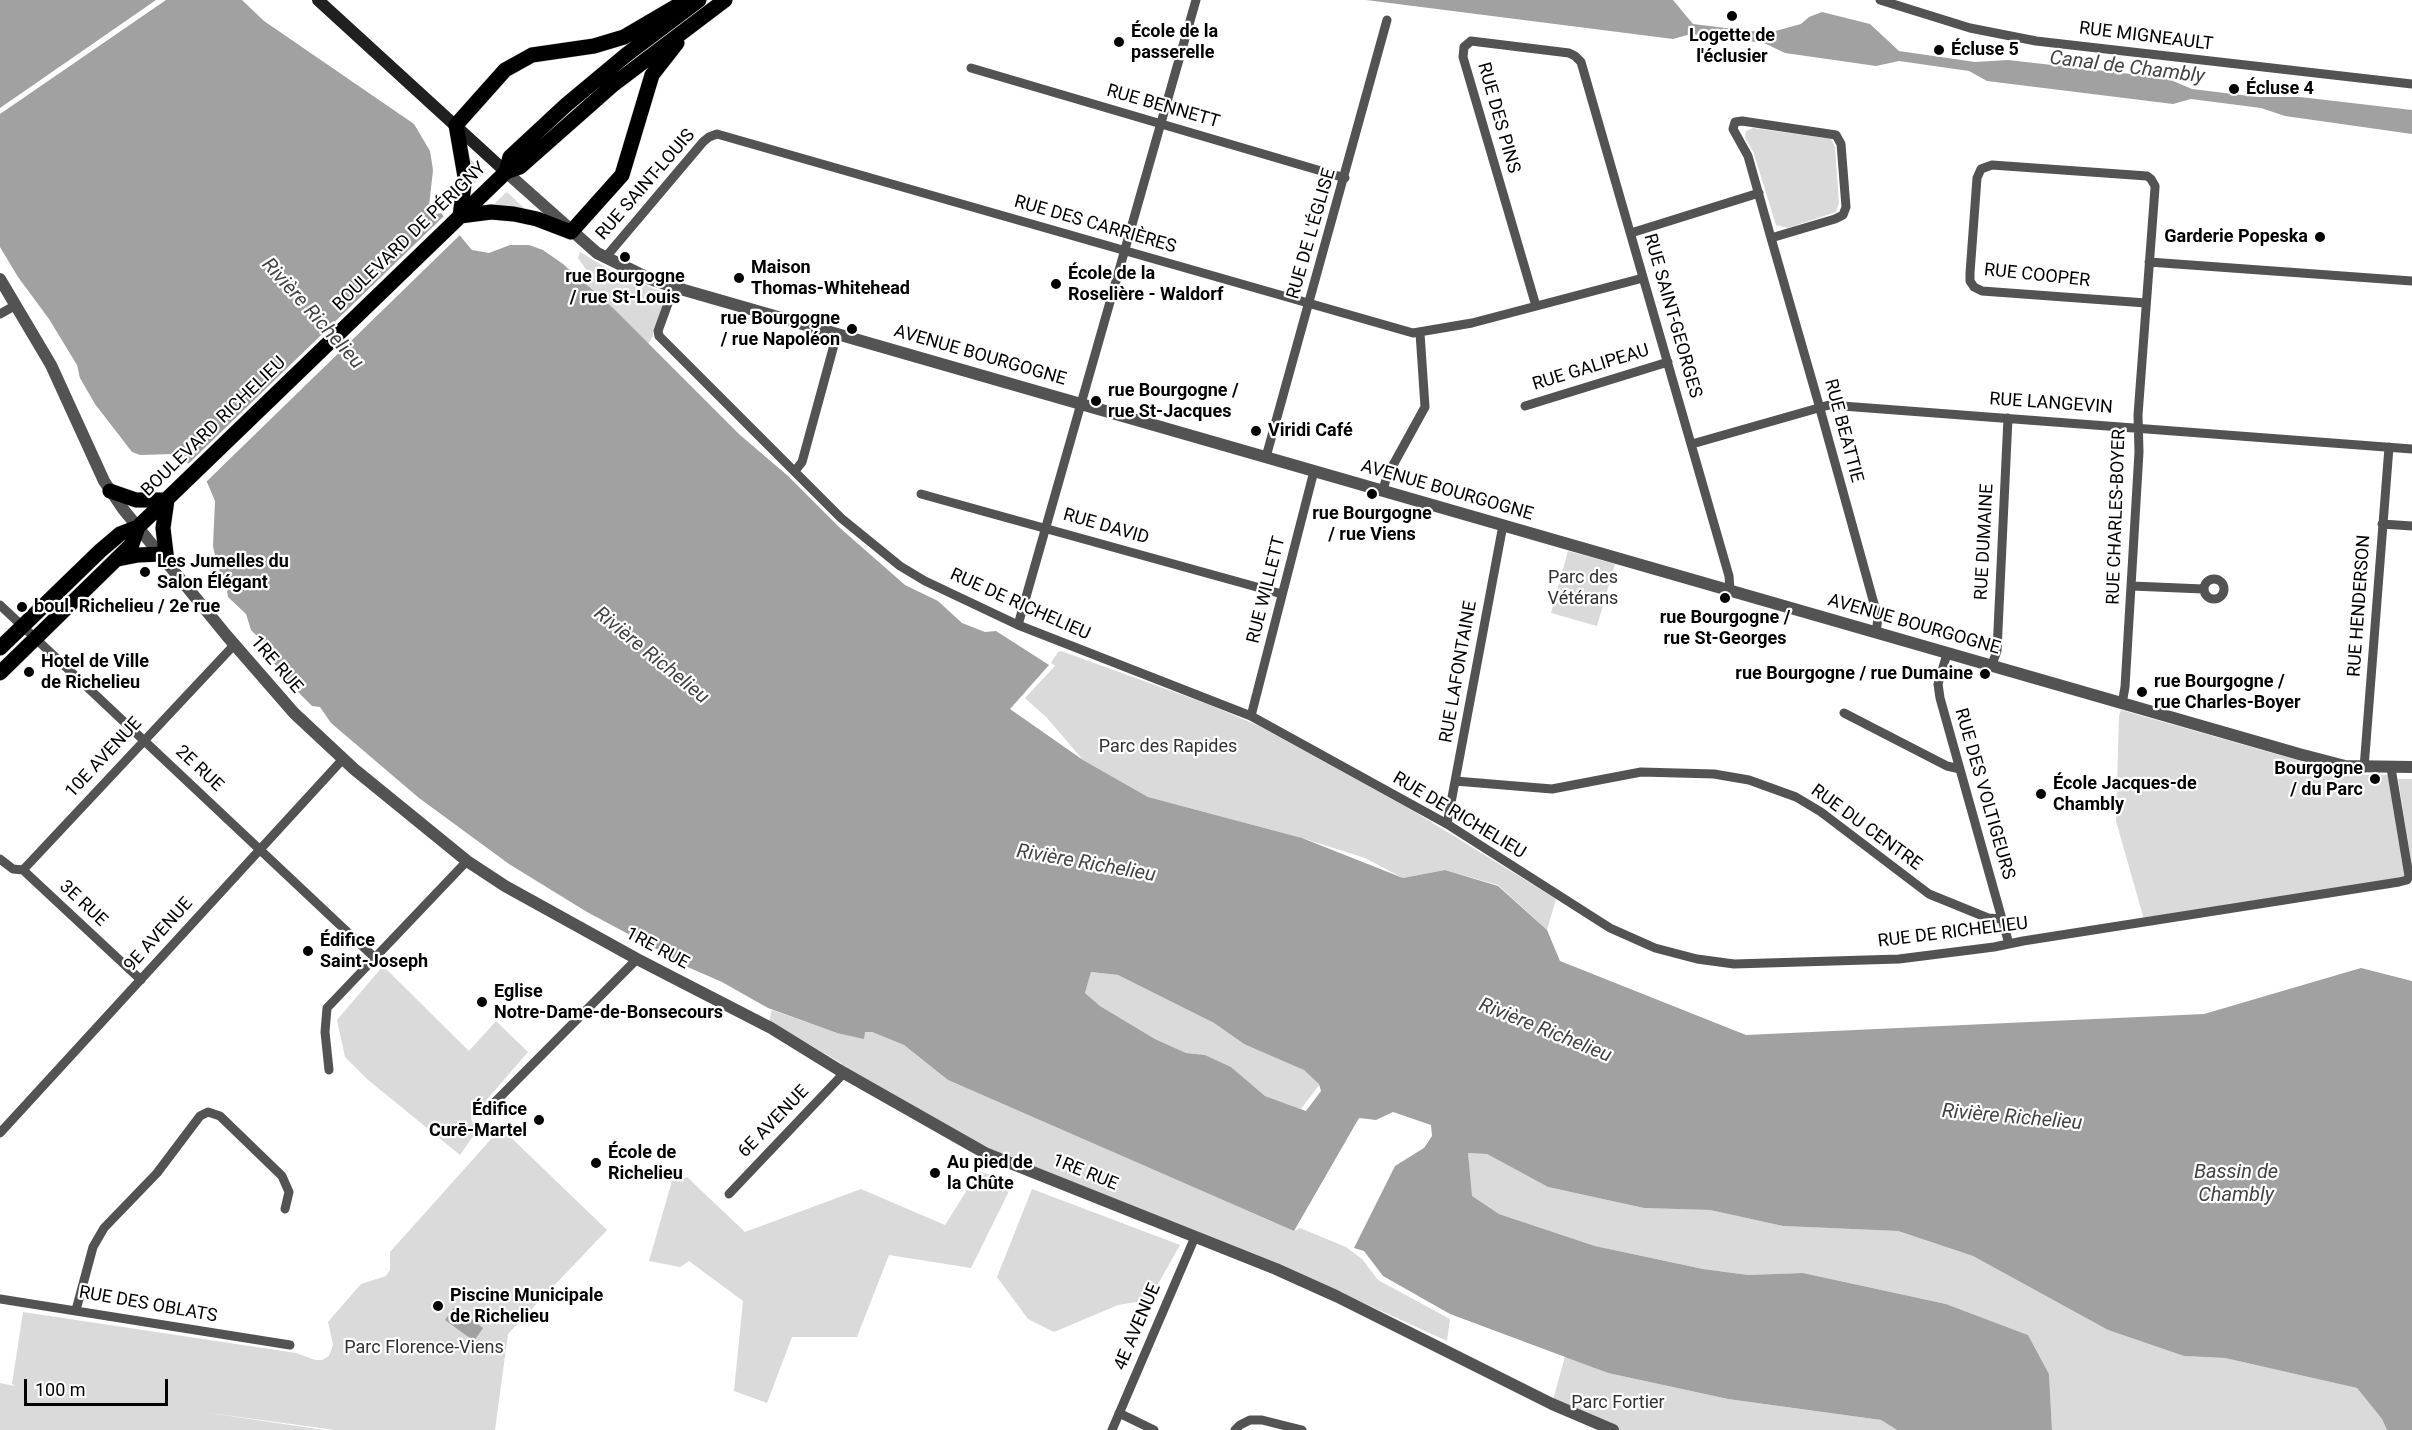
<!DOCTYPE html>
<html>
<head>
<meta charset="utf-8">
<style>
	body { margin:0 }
	#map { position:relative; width:2412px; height:1430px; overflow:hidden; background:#fff; font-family:Roboto,sans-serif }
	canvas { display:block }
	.scale { position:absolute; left:24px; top:1379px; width:144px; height:27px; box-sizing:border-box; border:3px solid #000; border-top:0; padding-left:8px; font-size:18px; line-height:21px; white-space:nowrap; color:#000; -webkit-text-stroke:4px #fff; paint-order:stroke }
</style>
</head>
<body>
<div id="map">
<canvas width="2412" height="1430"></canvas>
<div class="scale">100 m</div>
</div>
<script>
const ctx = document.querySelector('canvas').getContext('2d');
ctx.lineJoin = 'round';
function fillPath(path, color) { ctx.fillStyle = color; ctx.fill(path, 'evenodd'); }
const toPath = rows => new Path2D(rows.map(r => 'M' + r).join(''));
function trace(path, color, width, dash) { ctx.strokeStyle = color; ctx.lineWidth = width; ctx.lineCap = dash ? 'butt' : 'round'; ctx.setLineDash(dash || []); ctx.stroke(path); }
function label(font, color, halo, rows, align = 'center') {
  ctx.font = font + ' Roboto,sans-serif'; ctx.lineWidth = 4.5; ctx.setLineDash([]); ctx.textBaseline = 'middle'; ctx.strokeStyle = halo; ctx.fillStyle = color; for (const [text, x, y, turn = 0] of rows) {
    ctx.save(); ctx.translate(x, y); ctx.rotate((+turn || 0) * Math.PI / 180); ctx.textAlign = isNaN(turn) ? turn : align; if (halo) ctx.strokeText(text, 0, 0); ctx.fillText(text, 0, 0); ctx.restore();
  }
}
fillPath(toPath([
	[1753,128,1831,139,1835,147,1839,203,1836,212,1788,228,1776,225,1753,151,1745,138,1746,131],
	[467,156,485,172,469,189],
	[507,192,527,211,495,205,496,202],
	[580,252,612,271,664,293,665,300,653,331,653,336,648,344,585,284,591,276,578,258],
	[1568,551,1615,564,1597,626,1551,613],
	[1061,651,1210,705,1259,726,1410,809,1556,899,1547,930,1498,885,1445,870,1403,878,1365,858,1302,838,1148,797,1083,760,1047,718,1025,698,1055,666,1051,663,1058,652],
	[2121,710,2339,772,2355,775,2392,775,2409,877,2145,923,2116,821,2119,716],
	[2398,779,2412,779,2412,867],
	[383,966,469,1051,496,1021,528,1052,471,1118,476,1132,460,1155,367,1079,345,1057,337,1020],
	[1091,972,1118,975,1214,1023,1244,1044,1264,1051,1304,1070,1320,1084,1301,1109,1265,1096,1231,1067,1205,1055,1186,1053,1155,1039,1100,1006,1085,993],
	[772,1010,837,1033,872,1032,904,1045,948,1080,1294,1231,1300,1228,1346,1247,1362,1259,1378,1280,1450,1319,1447,1341,1283,1266,1195,1237,1029,1170,844,1073,841,1063,769,1021],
	[501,1128,607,1230,508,1334,495,1430,335,1430,203,1412,324,1430,0,1430,0,1383,15,1386,12,1384,23,1312,296,1353,315,1360,322,1360,329,1356,333,1345,328,1322,361,1284,386,1276,390,1270,390,1252],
	[1468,1153,1487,1154,1548,1187,1644,1208,1710,1210,1783,1226,1898,1231,1973,1256,2108,1330,2184,1356,2225,1358,2357,1388,2382,1419,2387,1430,2052,1430,2049,1374,2028,1335,1946,1304,1803,1273,1748,1275,1703,1269,1595,1246,1499,1214,1471,1196],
	[979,1171,1013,1183,971,1268,889,1255,857,1337,792,1337,767,1403,734,1391,743,1301,689,1261,680,1267,649,1261,672,1181,687,1177,745,1232,861,1189,945,1225],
	[1032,1189,1180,1245,1149,1300,1118,1305,1054,1332,1028,1319,997,1277],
	[1565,1356,1608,1373,1728,1399,1881,1420,1897,1430,1613,1430,1552,1404]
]), '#dadada');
fillPath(toPath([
	[0,0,242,0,264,21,414,124,430,151,433,170,429,206,437,214,441,213,472,250,489,253,510,245,529,245,543,250,563,264,614,309,740,435,787,475,840,528,905,585,938,601,962,623,985,632,996,631,1049,665,1010,709,1083,760,1148,797,1302,838,1403,878,1445,870,1498,886,1547,930,1560,961,1746,1035,2204,1014,2361,968,2412,981,2412,1430,2387,1430,2382,1419,2357,1388,2225,1358,2184,1356,2108,1330,1973,1256,1898,1231,1783,1226,1710,1210,1644,1208,1548,1187,1487,1154,1468,1153,1472,1196,1499,1214,1595,1246,1703,1269,1748,1275,1803,1273,1946,1304,2028,1335,2049,1374,2052,1430,1897,1430,1881,1420,1728,1399,1608,1373,1450,1314,1383,1276,1364,1251,1354,1248,1395,1166,1424,1148,1432,1136,1431,1125,1393,1112,1376,1120,1359,1118,1294,1231,948,1080,904,1045,872,1032,865,1032,864,1039,837,1033,768,1008,722,982,683,965,664,953,587,912,509,864,419,798,331,723,320,707,312,706,292,686,267,654,263,642,251,630,246,614,228,597,227,591,229,588,226,579,219,570,216,560,213,546,215,501,207,482,188,463,174,454,140,455,132,452,95,404,80,378,77,365,49,319,18,277,0,247],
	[1091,972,1118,975,1214,1023,1244,1044,1304,1070,1319,1084,1321,1091,1306,1111,1265,1096,1231,1067,1205,1055,1186,1053,1155,1039,1100,1006,1085,993],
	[1366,0,1673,0,1693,24,1768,33,1801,24,1809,17,1822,12,1870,24,1899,51,1975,62,2008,60,2166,78,2192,89,2258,97,2300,97,2412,110,2412,134,2285,116,2261,108,2191,99,2173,104,1987,81,1969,71,1899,61,1876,66,1785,53,1764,43,1691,34,1673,39],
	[455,1306,483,1328,474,1341,445,1320]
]), '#a1a1a1');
fillPath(toPath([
	[156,0,166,0,0,114,0,108],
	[446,214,466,236,462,233,204,484,186,466]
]), '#fff');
const primary = toPath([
	[506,172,510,157,566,105,626,55,699,0],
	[460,216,491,212,514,214,537,219,571,232,622,175,652,75,677,43],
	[460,216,465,177,456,125,505,70,532,55,594,46,624,37,687,0],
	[110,491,136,500,167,500],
	[167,500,163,528,167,562],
	[118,559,138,555,161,554],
	[0,648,100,551,120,534,138,527,506,172,520,167,614,84,725,0],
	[0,673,132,544,138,527]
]);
trace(primary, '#dbdbdb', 16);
trace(toPath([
	[1880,0,1970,28,2036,41,2412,84],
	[971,68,1345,178],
	[1631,233,1759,193],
	[1771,238,1835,219,1843,215,1846,207,1841,144,1836,135,1742,121,1735,122,1733,129,1748,156,1771,238,1817,398,1878,618,1876,633],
	[605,258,703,142,709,137,717,134,1413,333,1472,323,1643,278],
	[2149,262,2412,281],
	[674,287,658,331,659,336,841,518,900,566,925,581,1018,625,1251,716,1447,824,1610,928,1655,948,1697,959,1734,964,1899,959,1994,947,2023,941,2399,882,2407,880,2409,876,2391,768],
	[1536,306,1463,57,1464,47,1471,41,1569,53,1575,56,1581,62,1729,576,1730,590],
	[0,314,16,305],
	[1525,406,1668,362],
	[1692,444,1829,405,2412,449],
	[1266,457,1387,20],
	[795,471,802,462,837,334],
	[1383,490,1387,476,1425,407,1420,333],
	[921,494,1282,594],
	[2382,524,2412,526],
	'2204 589a10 10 0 1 1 20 0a10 10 0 1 1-20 0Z',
	[2132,586,2203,589],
	[0,605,375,958],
	[1018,625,1196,0],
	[1947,654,1938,684,1940,698,2009,944],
	[1991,667,1997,651,2008,418],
	[2122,704,2125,687,2139,452,2138,415,2155,188,2155,186,2151,179,2147,176,1992,165,1981,169,1977,178,1970,273,1970,281,1974,287,1982,291,2146,303],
	[1844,713,1947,766,1960,769],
	[1251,716,1314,471],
	[2364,768,2389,447],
	[1455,781,1552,789,1641,772,1714,774,1749,780,1796,797,1821,812,1929,894,1988,918,2002,919],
	[1447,824,1503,525],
	[0,859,13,869,23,870,141,980],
	[23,870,235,644],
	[329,1070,325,1032,327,1008,467,861],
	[492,1105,637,959],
	[0,1133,343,759],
	[729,1194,844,1073],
	[0,1299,290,1345],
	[76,1310,93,1247,104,1228,157,1173,200,1116,208,1112,220,1116,282,1176,289,1192,285,1209],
	[1119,1413,1154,1430],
	[1112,1430,1195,1237],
	[1235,1430,1240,1425,1250,1420,1262,1420,1302,1430]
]), '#535353', 9);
trace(toPath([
	[506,172,597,253,650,279,684,290,2299,754,2345,766,2412,767],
	[0,279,51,365,104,481,123,509,227,636,294,713,354,769,467,861,505,886,637,959,771,1028,844,1073,985,1153,1276,1269,1336,1296,1552,1404,1613,1430]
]), '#535353', 12);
trace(toPath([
	[318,0,506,172]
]), '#202020', 12);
trace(primary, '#000', 15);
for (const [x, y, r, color] of [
	[1732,16,6,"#000"],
	[1119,42,6,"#000"],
	[1939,50,6,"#000"],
	[2234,89,6,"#000"],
	[2320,237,6,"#000"],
	[625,257,6,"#000"],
	[739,278,6,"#000"],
	[1056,284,6,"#000"],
	[852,329,6,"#000"],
	[1096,401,6,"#000"],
	[1256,431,6,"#000"],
	[1372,494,6,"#000"],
	[145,572,6,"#000"],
	[1725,598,6,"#000"],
	[22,607,6,"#000"],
	[29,672,6,"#000"],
	[1985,674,6,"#000"],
	[2142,692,6,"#000"],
	[2375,779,6,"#000"],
	[2041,794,6,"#000"],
	[308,951,6,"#000"],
	[482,1002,6,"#000"],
	[539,1120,6,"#000"],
	[596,1163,6,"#000"],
	[935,1173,6,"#000"],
	[438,1306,6,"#000"]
]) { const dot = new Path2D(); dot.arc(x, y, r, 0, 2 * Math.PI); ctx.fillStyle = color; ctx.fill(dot); trace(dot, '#fff', 2); }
label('bold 18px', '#000', '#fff', [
	["École de la",1131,32],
	["passerelle",1131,53],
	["Logette de",1732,36,"center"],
	["l'éclusier",1732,57,"center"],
	["Écluse 5",1951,50],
	["Écluse 4",2246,89],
	["Garderie Popeska",2308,237,"right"],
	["Maison",751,268],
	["Thomas-Whitehead",751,289],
	["École de la",1068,274],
	["Roselière - Waldorf",1068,295],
	["rue Bourgogne",625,277,"center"],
	["/ rue St-Louis",625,298,"center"],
	["rue Bourgogne",840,319,"right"],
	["/ rue Napoléon",840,340,"right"],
	["rue Bourgogne /",1108,391],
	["rue St-Jacques",1108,412],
	["Viridi Café",1268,431],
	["rue Bourgogne",1372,514,"center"],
	["/ rue Viens",1372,535,"center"],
	["Les Jumelles du",157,562],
	["Salon Élégant",157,583],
	["boul. Richelieu / 2e rue",34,607],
	["rue Bourgogne /",1725,618,"center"],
	["rue St-Georges",1725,639,"center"],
	["Hotel de Ville",41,662],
	["de Richelieu",41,683],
	["rue Bourgogne / rue Dumaine",1973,674,"right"],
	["rue Bourgogne /",2154,682],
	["rue Charles-Boyer",2154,703],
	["Bourgogne",2363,769,"right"],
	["/ du Parc",2363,790,"right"],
	["École Jacques-de",2053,784],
	["Chambly",2053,805],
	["Édifice",320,941],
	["Saint-Joseph",320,962],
	["Eglise",494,992],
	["Notre-Dame-de-Bonsecours",494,1013],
	["Édifice",527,1110,"right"],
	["Curē-Martel",527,1131,"right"],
	["École de",608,1153],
	["Richelieu",608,1174],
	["Au pied de",947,1163],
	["la Chûte",947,1184],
	["Piscine Municipale",450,1296],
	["de Richelieu",450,1317]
], 'left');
label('18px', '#000', '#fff', [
	["RUE MIGNEAULT",2146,37,7],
	["RUE BENNETT",1163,107,16],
	["RUE DES PINS",1498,118,74],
	["RUE SAINT-LOUIS",646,185,-49],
	["RUE DES CARRIÈRES",1095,225,16],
	["RUE DE L'ÉGLISE",1312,234,-74],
	["BOULEVARD DE PÉRIGNY",410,237,-44],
	["RUE COOPER",2037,276,6],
	["RUE SAINT-GEORGES",1672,316,74],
	["AVENUE BOURGOGNE",980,356,16],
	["RUE GALIPEAU",1591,368,-17],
	["RUE LANGEVIN",2051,404,4],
	["BOULEVARD RICHELIEU",214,427,-44],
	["RUE BEATTIE",1843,431,75],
	["AVENUE BOURGOGNE",1447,491,16],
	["RUE CHARLES-BOYER",2117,517,-88],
	["RUE DAVID",1106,527,16],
	["RUE DUMAINE",1985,542,-87],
	["RUE WILLETT",1267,590,-76],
	["RUE DE RICHELIEU",1020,605,24],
	["RUE HENDERSON",2360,606,-86],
	["AVENUE BOURGOGNE",1914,625,16],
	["1RE RUE",276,665,49],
	["RUE LAFONTAINE",1459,672,-80],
	["10E AVENUE",104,758,-47],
	["2E RUE",199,769,43],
	["RUE DES VOLTIGEURS",1984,794,74],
	["RUE DE RICHELIEU",1459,816,31],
	["RUE DU CENTRE",1866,828,36],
	["3E RUE",83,904,43],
	["RUE DE RICHELIEU",1953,933,-7],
	["9E AVENUE",159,935,-48],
	["1RE RUE",657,949,28],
	["6E AVENUE",774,1122,-46],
	["1RE RUE",1085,1173,22],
	["RUE DES OBLATS",148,1305,10],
	["4E AVENUE",1138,1327,-67]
]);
label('18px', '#313131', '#fff', [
	["Parc des",1583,578],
	["Vétérans",1583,599],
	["Parc des Rapides",1168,747],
	["Parc Florence-Viens",424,1348],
	["Parc Fortier",1618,1403]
]);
label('italic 20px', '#424242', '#fff', [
	["Canal de Chambly",2127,68,7],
	["Rivière Richelieu",312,314,48],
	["Rivière Richelieu",651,656,39],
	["Rivière Richelieu",1086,864,10],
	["Rivière Richelieu",1545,1031,22],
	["Rivière Richelieu",2012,1118,5],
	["Bassin de",2236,1173],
	["Chambly",2236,1196]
]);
</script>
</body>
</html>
